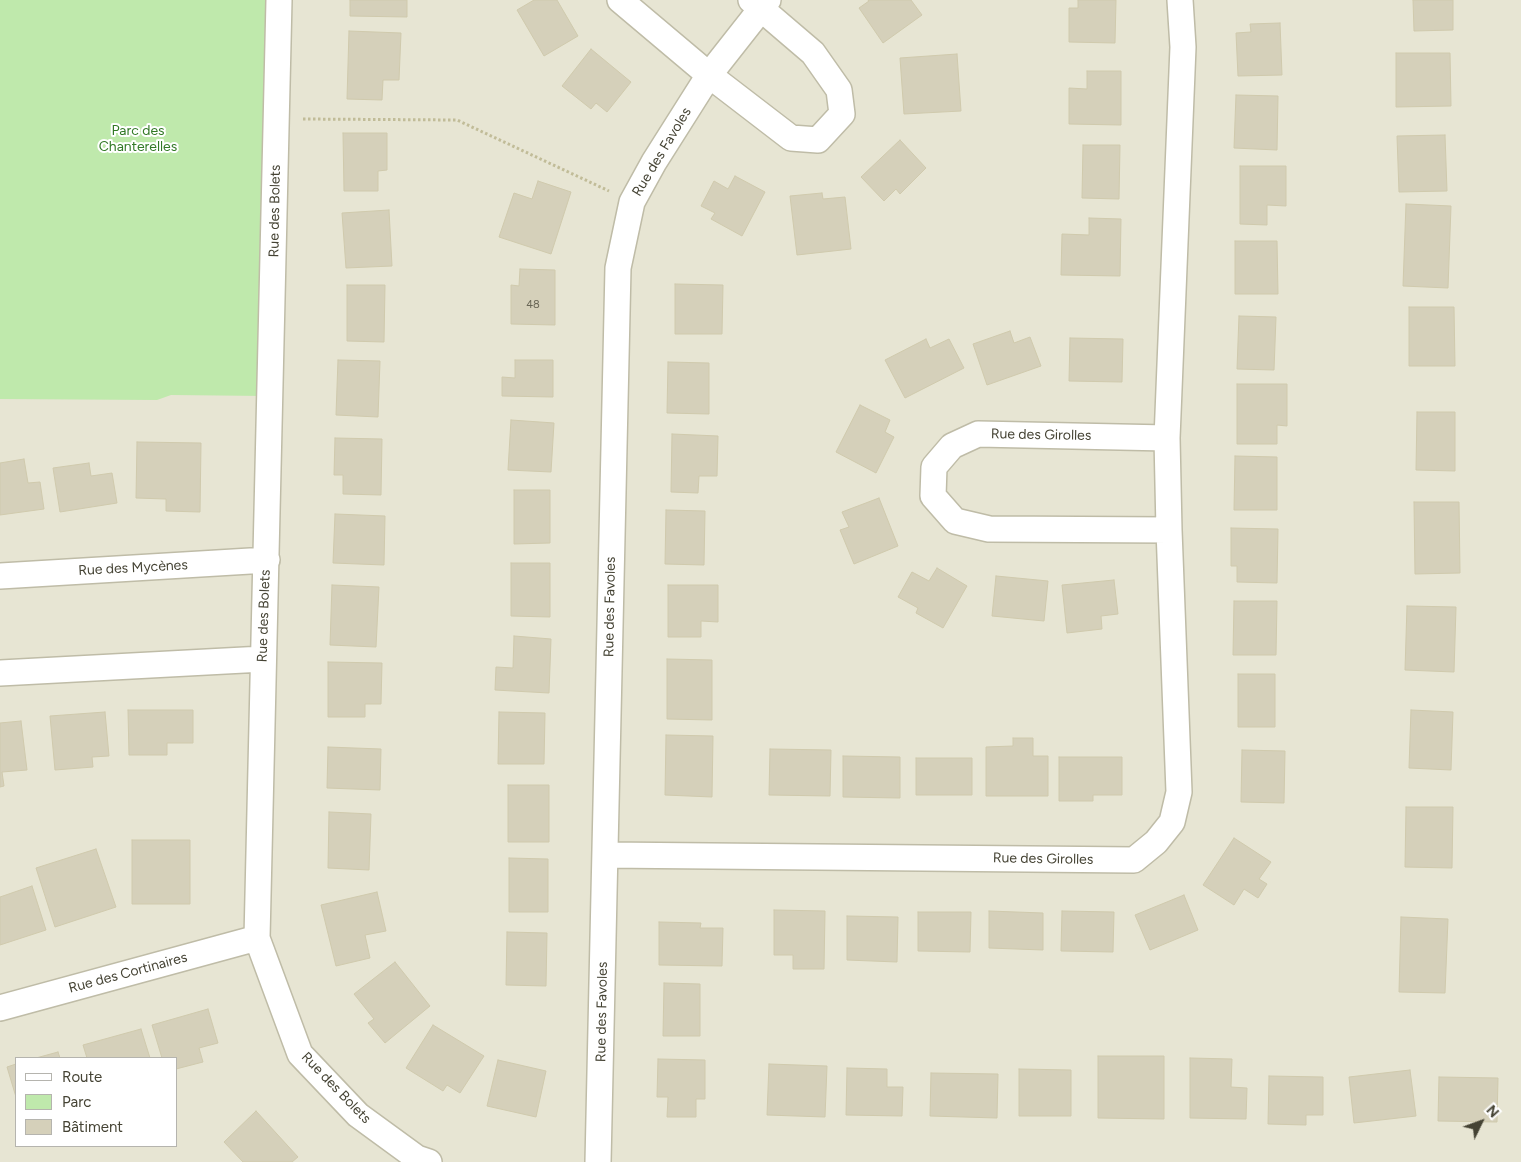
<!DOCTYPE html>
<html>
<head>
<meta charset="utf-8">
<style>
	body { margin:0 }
	#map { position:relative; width:1521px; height:1162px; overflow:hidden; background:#f3f2e5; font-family:Figtree,sans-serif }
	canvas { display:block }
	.legend { position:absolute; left:15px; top:1057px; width:162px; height:90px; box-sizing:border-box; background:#fff; border:1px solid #b5b4ae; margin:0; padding:6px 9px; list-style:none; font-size:15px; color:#454334 }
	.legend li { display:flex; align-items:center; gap:10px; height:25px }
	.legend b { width:25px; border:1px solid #b5b4ae }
	.north { position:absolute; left:1456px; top:1097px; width:50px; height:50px; -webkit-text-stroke:4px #fff; paint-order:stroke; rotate:48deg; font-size:14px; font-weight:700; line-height:20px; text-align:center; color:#454334 }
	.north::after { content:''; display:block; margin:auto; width:18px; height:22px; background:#454334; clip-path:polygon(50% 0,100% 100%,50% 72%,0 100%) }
</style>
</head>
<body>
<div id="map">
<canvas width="1521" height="1162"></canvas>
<ul class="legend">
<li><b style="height:6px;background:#fff"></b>Route</li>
<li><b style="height:14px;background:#bfe9ac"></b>Parc</li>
<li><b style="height:14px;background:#d5d0ba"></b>Bâtiment</li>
</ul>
<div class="north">N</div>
</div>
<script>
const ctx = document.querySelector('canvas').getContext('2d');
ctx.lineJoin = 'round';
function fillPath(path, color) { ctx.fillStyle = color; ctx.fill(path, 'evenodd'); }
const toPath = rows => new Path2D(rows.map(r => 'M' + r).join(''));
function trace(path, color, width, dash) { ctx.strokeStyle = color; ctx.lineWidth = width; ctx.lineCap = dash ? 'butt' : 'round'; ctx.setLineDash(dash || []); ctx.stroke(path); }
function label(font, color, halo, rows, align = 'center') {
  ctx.font = font + ' Figtree,sans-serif'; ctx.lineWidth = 4; ctx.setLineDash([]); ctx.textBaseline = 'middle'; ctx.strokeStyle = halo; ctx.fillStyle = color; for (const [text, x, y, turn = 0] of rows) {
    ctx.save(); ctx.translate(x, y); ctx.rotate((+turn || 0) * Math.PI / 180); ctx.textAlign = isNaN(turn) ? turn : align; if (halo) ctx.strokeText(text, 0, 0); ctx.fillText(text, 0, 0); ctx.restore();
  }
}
fillPath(toPath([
	[283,0,1521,0,1521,1162,0,1162,0,392],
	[16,1058,176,1058,176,1146,16,1146]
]), '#e7e5d3');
fillPath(toPath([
	[0,0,283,0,266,396,171,395,157,400,0,399]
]), '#bfe9ac');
const building = toPath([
	[350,0,407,0,407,17,350,16,350,0],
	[534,0,557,0,578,36,544,56,517,10,534,0],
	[868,0,911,0,922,15,883,43,859,8,869,1,868,0],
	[1078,0,1116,0,1115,43,1069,42,1069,8,1078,8,1078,0],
	[1413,0,1453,0,1453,30,1414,31,1413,0],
	[1280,23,1282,75,1238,76,1236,33,1251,32,1250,24,1280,23],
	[349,31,401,33,399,80,383,80,382,100,347,99,349,31],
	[591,49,631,82,607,112,596,103,591,109,562,86,591,49],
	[1396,53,1450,53,1451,106,1396,107,1396,53],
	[957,54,961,111,904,114,900,58,957,54],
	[1087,71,1121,71,1121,125,1069,124,1069,88,1087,89,1087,71],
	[1236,95,1278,96,1277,150,1234,148,1236,95],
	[343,133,387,133,387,170,378,171,378,191,344,191,343,133],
	[1445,135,1447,191,1399,192,1397,136,1445,135],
	[900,140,926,168,900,194,896,189,884,201,861,177,900,140],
	[1083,145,1120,145,1119,199,1082,198,1083,145],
	[1240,166,1286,166,1286,206,1267,205,1267,225,1240,224,1240,166],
	[735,176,765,192,742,236,711,219,715,213,701,206,714,181,728,189,735,176],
	[538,181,571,192,551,254,499,237,514,193,532,199,538,181],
	[822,193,823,199,845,197,851,249,797,255,790,196,822,193],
	[1406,204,1451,206,1448,288,1403,286,1406,204],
	[389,210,392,266,346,268,342,213,389,210],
	[1089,218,1121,219,1120,276,1061,275,1062,234,1089,235,1089,218],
	[1235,241,1277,241,1278,294,1235,294,1235,241],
	[520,269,555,270,555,325,511,324,511,285,519,286,520,269],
	[675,284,723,285,722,334,675,334,675,284],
	[347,285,385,285,384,342,347,341,347,285],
	[1409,307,1454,307,1455,366,1409,366,1409,307],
	[1239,316,1276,317,1274,370,1237,369,1239,316],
	[1010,331,1014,343,1030,337,1041,366,987,385,973,344,1010,331],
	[1070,338,1123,339,1122,382,1069,381,1070,338],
	[926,339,930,348,949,339,964,368,905,398,885,360,926,339],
	[338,360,380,361,378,417,336,415,338,360],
	[515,360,553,360,553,397,502,396,502,377,515,378,515,360],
	[668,362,709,363,709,414,667,413,668,362],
	[1237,384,1287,384,1287,426,1277,425,1277,444,1237,444,1237,384],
	[860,405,890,420,885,432,894,437,876,473,836,452,860,405],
	[1417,412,1455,412,1455,471,1416,470,1417,412],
	[511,420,554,423,551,472,508,470,511,420],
	[672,434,718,436,717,476,699,476,698,493,671,492,672,434],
	[335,438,382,439,381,495,343,494,343,475,334,475,335,438],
	[137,442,201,443,200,512,166,511,166,499,136,498,137,442],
	[1235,456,1277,457,1277,510,1234,510,1235,456],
	[24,459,28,483,40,482,44,509,0,515,0,463,24,459],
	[89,463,91,476,112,473,117,503,60,512,53,468,89,463],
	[514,490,550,490,550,543,514,544,514,490],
	[879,498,898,546,854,564,840,530,849,527,842,512,879,498],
	[1414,502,1459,502,1460,573,1415,574,1414,502],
	[666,510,705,511,704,565,665,564,666,510],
	[335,514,385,516,384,565,333,563,335,514],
	[1231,528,1278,529,1277,583,1237,582,1237,566,1231,566,1231,528],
	[511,563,550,563,550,617,511,616,511,563],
	[937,568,967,586,943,628,916,613,918,608,898,597,912,572,929,581,937,568],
	[996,576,1048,581,1044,621,992,616,996,576],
	[1114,580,1118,614,1101,616,1102,629,1067,633,1062,585,1114,580],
	[332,585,379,587,376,647,330,645,332,585],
	[668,585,718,585,718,622,701,621,701,637,668,637,668,585],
	[1234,601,1277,601,1276,655,1233,655,1234,601],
	[1407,606,1456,607,1454,672,1405,670,1407,606],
	[514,636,551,639,549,693,495,690,496,667,513,668,514,636],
	[667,659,712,660,712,720,667,719,667,659],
	[328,662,382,663,381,704,365,704,365,717,328,717,328,662],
	[1238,674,1275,674,1275,727,1238,727,1238,674],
	[128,710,193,710,193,743,167,743,167,755,129,755,128,710],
	[1411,710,1453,712,1451,770,1409,768,1411,710],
	[105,712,109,756,92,757,93,767,55,770,50,716,105,712],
	[499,712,545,713,544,764,498,764,499,712],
	[21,721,27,770,2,772,4,786,0,787,0,723,21,721],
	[666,735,713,736,712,797,665,795,666,735],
	[1013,738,1033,738,1033,756,1048,756,1048,796,986,796,986,747,1013,746,1013,738],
	[328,747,381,749,380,790,327,788,328,747],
	[770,749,831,750,830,796,769,795,770,749],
	[1242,750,1285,751,1284,803,1241,802,1242,750],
	[843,756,900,757,900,798,843,797,843,756],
	[1059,757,1122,757,1122,795,1093,795,1093,801,1059,801,1059,757],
	[916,758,972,758,972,795,916,795,916,758],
	[508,785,549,785,549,842,508,842,508,785],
	[1406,807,1453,807,1452,868,1405,867,1406,807],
	[329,812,371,814,369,870,328,868,329,812],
	[1234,838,1271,862,1259,879,1267,884,1258,898,1244,889,1234,905,1203,885,1234,838],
	[132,840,190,840,190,904,132,904,132,840],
	[96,849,116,907,55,927,36,868,96,849],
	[509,858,548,859,548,912,509,912,509,858],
	[32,886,46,930,0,945,0,897,32,886],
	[377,892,386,931,365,935,370,958,336,966,321,905,377,892],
	[1184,895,1198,930,1150,950,1135,915,1184,895],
	[774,910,825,911,824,969,793,969,793,955,774,955,774,910],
	[989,911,1043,913,1043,950,989,948,989,911],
	[1062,911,1114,912,1113,952,1061,951,1062,911],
	[918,912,971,912,970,952,918,951,918,912],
	[847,916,898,917,897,962,847,960,847,916],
	[1401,917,1448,919,1445,993,1399,992,1401,917],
	[659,922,701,923,700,928,723,928,722,966,659,965,659,922],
	[507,932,547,933,546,986,506,985,507,932],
	[395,962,430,1006,385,1043,368,1023,374,1019,354,994,395,962],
	[664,983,700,984,700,1036,663,1036,664,983],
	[208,1009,218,1043,199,1048,203,1062,176,1069,176,1058,162,1058,152,1025,208,1009],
	[433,1025,484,1056,460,1093,447,1085,443,1091,406,1068,433,1025],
	[141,1029,150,1058,87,1058,83,1045,141,1029],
	[58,1052,60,1058,36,1058,58,1052],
	[1098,1056,1164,1056,1164,1119,1098,1118,1098,1056],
	[1190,1058,1232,1059,1231,1087,1247,1088,1246,1119,1190,1118,1190,1058],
	[658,1059,705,1060,705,1099,696,1099,696,1117,667,1117,668,1097,657,1097,658,1059],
	[498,1060,546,1071,536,1117,487,1106,498,1060],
	[16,1064,16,1097,7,1067,16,1064],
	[769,1064,827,1066,825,1117,767,1115,769,1064],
	[847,1068,887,1069,887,1087,903,1087,902,1116,846,1115,847,1068],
	[1019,1069,1071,1070,1071,1116,1019,1116,1019,1069],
	[1410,1070,1416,1116,1354,1123,1349,1077,1410,1070],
	[931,1073,998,1074,997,1118,930,1116,931,1073],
	[1269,1076,1323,1077,1323,1115,1306,1115,1306,1125,1268,1124,1269,1076],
	[1439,1077,1498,1078,1497,1122,1438,1121,1439,1077],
	[256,1111,298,1157,292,1162,243,1162,224,1142,256,1111]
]);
fillPath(building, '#d5d0ba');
trace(building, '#d0caad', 1);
const street = toPath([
	[279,0,257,938,300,1054,358,1115,417,1158,429,1162],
	[620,0,709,75,791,138,818,140,842,114,839,90,813,53,751,0],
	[1167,438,978,434,952,446,934,467,933,496,955,521,989,529,1169,530],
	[0,576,267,560],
	[0,673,263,659],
	[605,855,1134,860,1156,842,1172,822,1179,792,1169,530,1167,438,1183,47,1180,0],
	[0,1008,257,938],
	[598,1162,618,268,632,202,654,162,709,75,768,0]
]);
trace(street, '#bfbca7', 28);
trace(toPath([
	[303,119,457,120,609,191]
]), '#c1bc98', 3, [2.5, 2.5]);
trace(street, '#fff', 25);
label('11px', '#696656', null, [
	["48",533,305]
]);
label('14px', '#327926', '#fff', [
	["Parc des",138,131],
	["Chanterelles",138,147]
]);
label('14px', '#454334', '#fff', [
	["Rue des Favoles",662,152,-59],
	["Rue des Bolets",275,211,-89],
	["Rue des Girolles",1041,435,1],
	["Rue des Mycènes",133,568,-3],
	["Rue des Favoles",610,607,-89],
	["Rue des Bolets",264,616,-88],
	["Rue des Girolles",1043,859,1],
	["Rue des Cortinaires",128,973,-15],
	["Rue des Favoles",602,1012,-89],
	["Rue des Bolets",336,1088,46]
]);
</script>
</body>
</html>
